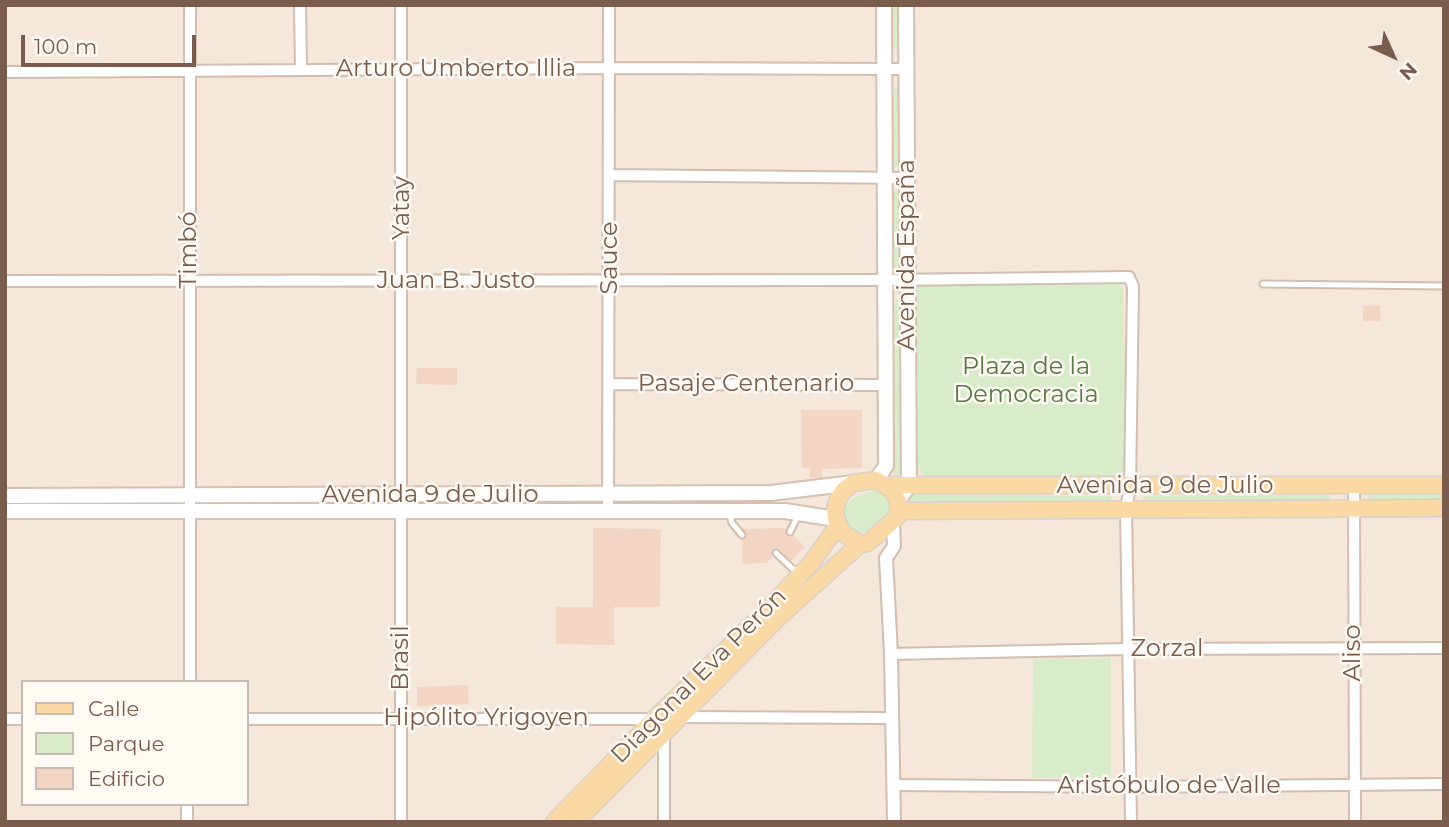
<!DOCTYPE html>
<html>
<head>
<meta charset="utf-8">
<style>
	body { margin:0 }
	#map { position:relative; width:1449px; height:827px; overflow:hidden; background:#fdf6ec; font-family:Montserrat,sans-serif }
	canvas { display:block }
	.frame { position:absolute; inset:0; border:7px solid #7a5c4d; pointer-events:none }
	.legend { position:absolute; left:21px; top:680px; width:228px; height:126px; box-sizing:border-box; background:#fffaf3; border:2px solid #cabbb1; margin:0; padding:9px 12px; list-style:none; font-size:21px; color:#7a5c4d }
	.legend li { display:flex; align-items:center; gap:14px; height:35px }
	.legend b { width:35px; border:2px solid #cabbb1 }
	.north { position:absolute; left:1358px; top:21px; width:70px; height:70px; -webkit-text-stroke:5px #fffaf3; paint-order:stroke; rotate:135deg; font-size:19px; font-weight:700; line-height:28px; text-align:center; color:#7a5c4d }
	.north::after { content:''; display:block; margin:auto; width:24px; height:32px; background:#7a5c4d; clip-path:polygon(50% 0,100% 100%,50% 72%,0 100%) }
	.scale { position:absolute; left:21px; top:35px; width:175px; height:32px; box-sizing:border-box; border:4px solid #7a5c4d; border-top:0; padding-left:9px; font-size:21px; line-height:24px; white-space:nowrap; color:#7a5c4d; -webkit-text-stroke:5px #fffaf3; paint-order:stroke }
</style>
</head>
<body>
<div id="map">
<canvas width="1449" height="827"></canvas>
<div class="frame"></div>
<ul class="legend">
<li><b style="height:9px;background:#fbd9a5"></b>Calle</li>
<li><b style="height:19px;background:#d8ecc9"></b>Parque</li>
<li><b style="height:19px;background:#f3d5c3"></b>Edificio</li>
</ul>
<div class="north">N</div>
<div class="scale">100 m</div>
</div>
<script>
const ctx = document.querySelector('canvas').getContext('2d');
ctx.lineJoin = 'round';
function fillPath(path, color) { ctx.fillStyle = color; ctx.fill(path, 'evenodd'); }
const toPath = rows => new Path2D(rows.map(r => 'M' + r).join(''));
function trace(path, color, width, dash) { ctx.strokeStyle = color; ctx.lineWidth = width; ctx.lineCap = dash ? 'butt' : 'round'; ctx.setLineDash(dash || []); ctx.stroke(path); }
function label(font, color, halo, rows, align = 'center') {
  ctx.font = font + ' Montserrat,sans-serif'; ctx.lineWidth = 5; ctx.setLineDash([]); ctx.textBaseline = 'middle'; ctx.strokeStyle = halo; ctx.fillStyle = color; for (const [text, x, y, turn = 0] of rows) {
    ctx.save(); ctx.translate(x, y); ctx.rotate((+turn || 0) * Math.PI / 180); ctx.textAlign = isNaN(turn) ? turn : align; if (halo) ctx.strokeText(text, 0, 0); ctx.fillText(text, 0, 0); ctx.restore();
  }
}
fillPath(toPath([
	[5,5,1444,5,1444,822,5,822],
	[23,682,247,682,247,804,23,804]
]), '#f5e8da');
fillPath(toPath([
	[889,5,899,5,900,46,890,47],
	[891,89,900,89,901,168,892,168],
	[893,191,902,191,903,269,893,269],
	[1117,281,1123,287,1126,464,1117,479,929,479,914,466,915,285],
	[895,300,903,300,902,474,893,474],
	[872,491,882,492,889,502,887,513,867,531,850,534,841,519,844,507,855,497],
	[1369,493,1444,493,1444,501,1369,501],
	[910,494,1111,496,1111,504,909,502],
	[1143,495,1330,495,1330,503,1143,503],
	[1111,658,1111,778,1032,778,1033,659]
]), '#d8ecc9');
fillPath(toPath([
	[1380,305,1381,321,1363,321,1363,306],
	[417,368,457,368,457,385,416,384],
	[801,410,862,410,862,468,822,469,822,478,810,478,810,468,802,468],
	[593,528,661,529,660,607,614,607,614,645,556,644,556,607,593,607],
	[786,528,805,547,789,563,778,551,766,563,742,564,742,529],
	[468,685,469,704,417,706,417,687]
]), '#f3d5c3');
const service = toPath([
	[1263,284,1444,286],
	[729,512,732,523,742,535],
	[790,532,799,513],
	[776,553,797,573]
]);
const minor = toPath([
	[300,5,301,70],
	[5,72,610,68,906,69],
	[610,175,906,178],
	[5,281,893,280,1129,277,1133,286,1130,487,1126,509,1131,822],
	[609,384,884,385],
	[1354,485,1355,822],
	[608,511,609,5],
	[891,654,1129,649,1444,648],
	[190,682,190,5],
	[678,717,892,718],
	[5,719,23,719],
	[247,719,655,719],
	[664,734,664,822],
	[893,785,1131,787,1444,784],
	[187,822,187,804],
	[401,822,401,5]
]);
const tertiary = toPath([
	[893,522,894,546,886,558,891,654,894,822]
]);
const secondary = toPath([
	[876,480,886,466,884,5],
	[5,496,771,493,853,483],
	[898,501,909,485,906,5],
	[5,511,785,511,836,519]
]);
const primary = toPath([
	[876,480,892,490,898,501,898,516,868,543,860,544,843,533,836,519,835,509,838,499,844,490,853,483,876,480],
	[887,485,1444,485],
	[898,511,1444,508],
	[554,822,654,719,766,611,812,562,838,525],
	[576,822,779,617,860,544]
]);
trace(service, '#d1beb0', 9);
trace(minor, '#d1beb0', 14);
trace(tertiary, '#d1beb0', 16);
trace(secondary, '#d6c0b0', 18);
trace(primary, '#dad1cd', 19);
trace(service, '#fff', 5);
trace(minor, '#fff', 10);
trace(tertiary, '#fff', 12);
trace(secondary, '#fff', 14);
trace(primary, '#fbd9a5', 16);
label('24px', '#7a5c4d', '#fffaf3', [
	["Arturo Umberto Illia",456,69],
	["Yatay",402,208,-90],
	["Timbó",189,250,-90],
	["Avenida España",907,255,-90],
	["Sauce",610,258,-90],
	["Juan B. Justo",456,281],
	["Pasaje Centenario",746,384],
	["Avenida 9 de Julio",1165,486],
	["Avenida 9 de Julio",430,495],
	["Zorzal",1167,649],
	["Aliso",1353,653,-90],
	["Brasil",401,658,-90],
	["Diagonal Eva Perón",699,676,-45],
	["Hipólito Yrigoyen",486,718],
	["Aristóbulo de Valle",1169,786]
]);
label('24px', '#537a41', '#fffaf3', [
	["Plaza de la",1026,367],
	["Democracia",1026,395]
]);
</script>
</body>
</html>
